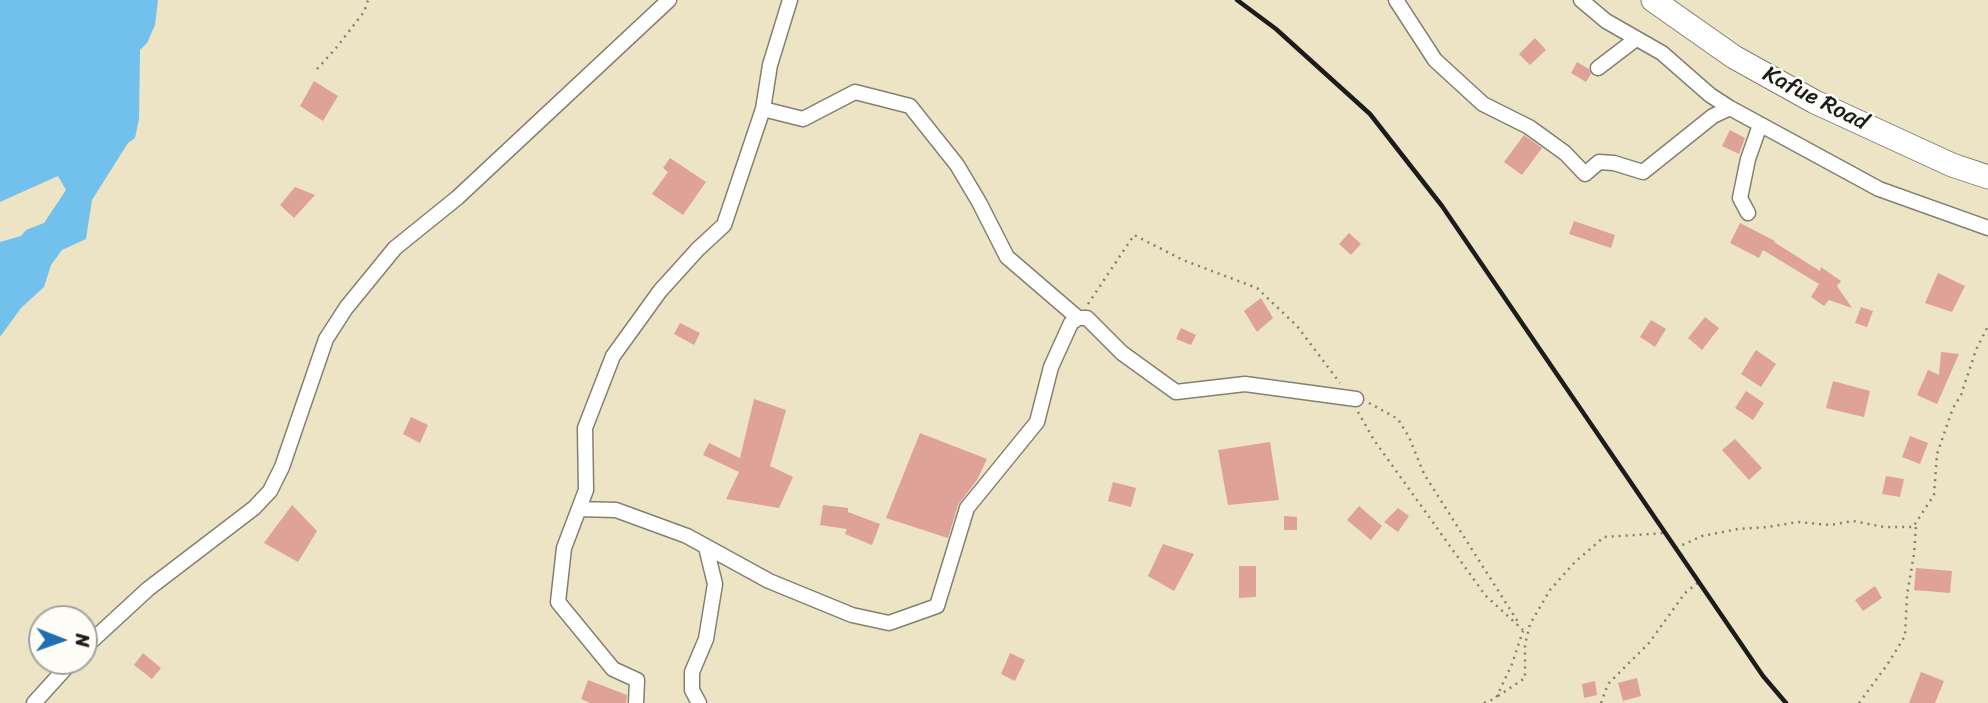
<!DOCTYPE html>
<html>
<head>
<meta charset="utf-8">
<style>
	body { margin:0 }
	#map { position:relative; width:1988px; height:703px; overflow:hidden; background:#ede4c5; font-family:Sriracha,sans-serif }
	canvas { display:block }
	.north { position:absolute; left:28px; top:605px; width:70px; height:70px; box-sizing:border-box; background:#fdfcf7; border:2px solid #a3a29f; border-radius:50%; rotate:91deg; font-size:19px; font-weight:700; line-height:28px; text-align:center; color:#1c1c1c }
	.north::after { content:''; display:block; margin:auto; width:24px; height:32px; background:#1f6fb2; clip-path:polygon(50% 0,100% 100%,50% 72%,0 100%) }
</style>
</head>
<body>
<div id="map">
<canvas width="1988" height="703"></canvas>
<div class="north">N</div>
</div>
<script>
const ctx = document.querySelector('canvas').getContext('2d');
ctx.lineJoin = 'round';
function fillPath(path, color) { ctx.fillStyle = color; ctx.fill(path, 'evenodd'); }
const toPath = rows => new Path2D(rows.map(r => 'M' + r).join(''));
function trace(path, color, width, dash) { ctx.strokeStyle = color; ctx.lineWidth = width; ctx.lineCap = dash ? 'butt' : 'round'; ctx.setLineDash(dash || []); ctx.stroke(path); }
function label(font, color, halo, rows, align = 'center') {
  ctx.font = font + ' Sriracha,sans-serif'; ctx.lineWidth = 5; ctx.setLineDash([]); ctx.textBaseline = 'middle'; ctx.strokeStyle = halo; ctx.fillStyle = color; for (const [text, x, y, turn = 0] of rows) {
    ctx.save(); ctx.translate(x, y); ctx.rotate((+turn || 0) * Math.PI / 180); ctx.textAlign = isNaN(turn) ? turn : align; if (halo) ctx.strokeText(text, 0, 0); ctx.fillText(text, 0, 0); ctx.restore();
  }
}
fillPath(toPath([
	[0,0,158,0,155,25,147,43,140,50,139,119,135,138,128,143,92,200,86,239,62,250,51,265,44,287,21,308,0,337,0,242,21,236,26,230,44,223,66,190,58,176,0,202]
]), '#72c1ed');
fillPath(toPath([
	[1535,38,1546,50,1530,65,1519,54],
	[1577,62,1589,69,1591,74,1586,82,1571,73],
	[314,81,338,96,323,121,300,106],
	[1730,130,1745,138,1739,154,1722,146],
	[1524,135,1542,148,1522,175,1504,162],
	[670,158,706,182,683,215,652,194,668,172,663,168],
	[295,187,315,195,294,218,280,205],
	[1574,221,1615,235,1611,248,1569,234],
	[1740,223,1775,241,1774,242,1820,271,1821,267,1841,281,1837,286,1852,308,1829,300,1824,306,1811,297,1819,284,1763,250,1759,258,1730,243],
	[1349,233,1361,244,1351,255,1339,244],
	[1938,273,1965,286,1952,312,1925,303],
	[1261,298,1273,318,1257,332,1244,311],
	[1861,307,1873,311,1867,327,1855,323],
	[1705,317,1719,328,1702,350,1688,338],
	[1651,320,1666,329,1655,347,1640,337],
	[680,323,700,333,694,345,674,334],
	[1181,328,1196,335,1191,345,1176,339],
	[1756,350,1776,364,1761,387,1741,374],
	[1941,352,1959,354,1937,404,1917,395,1928,370,1939,375],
	[1833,381,1870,391,1864,417,1826,408],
	[1746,391,1764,403,1753,420,1735,408],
	[754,399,786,410,770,466,793,477,779,508,726,499,739,472,703,455,709,443,740,458],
	[411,417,428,425,420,443,403,434],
	[920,433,987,459,977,480,958,505,948,538,886,518],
	[1910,436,1928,443,1920,464,1902,457],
	[1735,439,1762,468,1749,480,1722,450],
	[1270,442,1279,500,1228,505,1218,450],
	[1886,476,1904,479,1900,497,1882,494],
	[1113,482,1136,488,1131,507,1108,501],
	[292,505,317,531,298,562,264,543],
	[823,505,848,508,848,512,880,524,872,545,845,534,847,529,820,525],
	[1359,506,1382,526,1371,540,1347,520],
	[1398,508,1409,516,1398,532,1384,522],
	[1284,516,1297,517,1297,530,1284,530],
	[1163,544,1194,554,1174,591,1148,576],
	[1239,566,1256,566,1256,597,1239,598],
	[1916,568,1952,571,1950,593,1914,590],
	[1875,586,1882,598,1863,611,1855,600],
	[143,653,161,668,152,679,134,665],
	[1010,653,1025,660,1015,681,1001,674],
	[1921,672,1944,681,1935,703,1909,703],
	[1637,678,1641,696,1623,701,1618,683],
	[588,680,627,695,626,703,590,703,581,699],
	[1595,681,1597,695,1584,698,1582,684]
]), '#dea298');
const minor = toPath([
	[790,0,770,65,763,109,803,119,855,92,910,106,957,165,979,202,1007,257,1078,318],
	[1396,0,1435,60,1483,104,1529,127,1565,153,1585,174,1599,162,1614,163,1643,172,1713,116,1730,108],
	[1581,0,1606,21,1662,53,1710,95,1730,108,1879,189,1988,228],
	[1598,68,1636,39],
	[1748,213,1740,198,1748,159,1760,125],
	[579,509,616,510,687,536,769,581,852,615,889,623,937,606,967,508,1037,422,1051,367,1071,323,1078,318,1087,318,1122,353,1176,392,1245,384,1356,399],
	[84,648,148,589,254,508,270,491,282,467,326,339,346,308,395,248,457,198,669,0],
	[34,703,72,661],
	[636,703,637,680,613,669,558,602,564,548,586,490,585,428,613,356,660,291,698,249,724,225,763,109],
	[699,703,692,690,692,672,706,639,715,584,706,547]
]);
const trunk = toPath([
	[1653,0,1734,57,1815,102,1952,165,1988,177]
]);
trace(minor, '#848070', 17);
trace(trunk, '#848070', 25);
trace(toPath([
	[317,69,336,48,364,12,368,0],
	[1088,304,1134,235,1183,260,1257,288,1297,326,1340,383],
	[1369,403,1398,419,1409,437,1424,474,1520,625],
	[1358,412,1374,440,1485,595,1523,630],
	[1676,548,1702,536,1738,529,1768,527,1798,522,1830,525,1853,521,1884,527,1913,527,1934,495,1937,454,1953,408,1961,395,1976,350,1988,326],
	[1498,696,1525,678,1525,645,1530,624,1550,590,1575,562,1604,537,1666,533],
	[1484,703,1496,698,1512,664,1523,631],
	[1601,703,1608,684,1649,643,1685,593,1699,582],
	[1859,703,1887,665,1905,636,1907,595,1914,554,1916,526]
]), '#848070', 2.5, [2, 5]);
trace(minor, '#fff', 14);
trace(trunk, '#fff', 23);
trace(toPath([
	[1237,0,1276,29,1370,114,1442,206,1763,676,1786,703]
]), '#1c1c1c', 4.5);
label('23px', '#1c1c1c', '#fdfcf7', [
	["Kafue Road",1815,99,27]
]);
</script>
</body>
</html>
